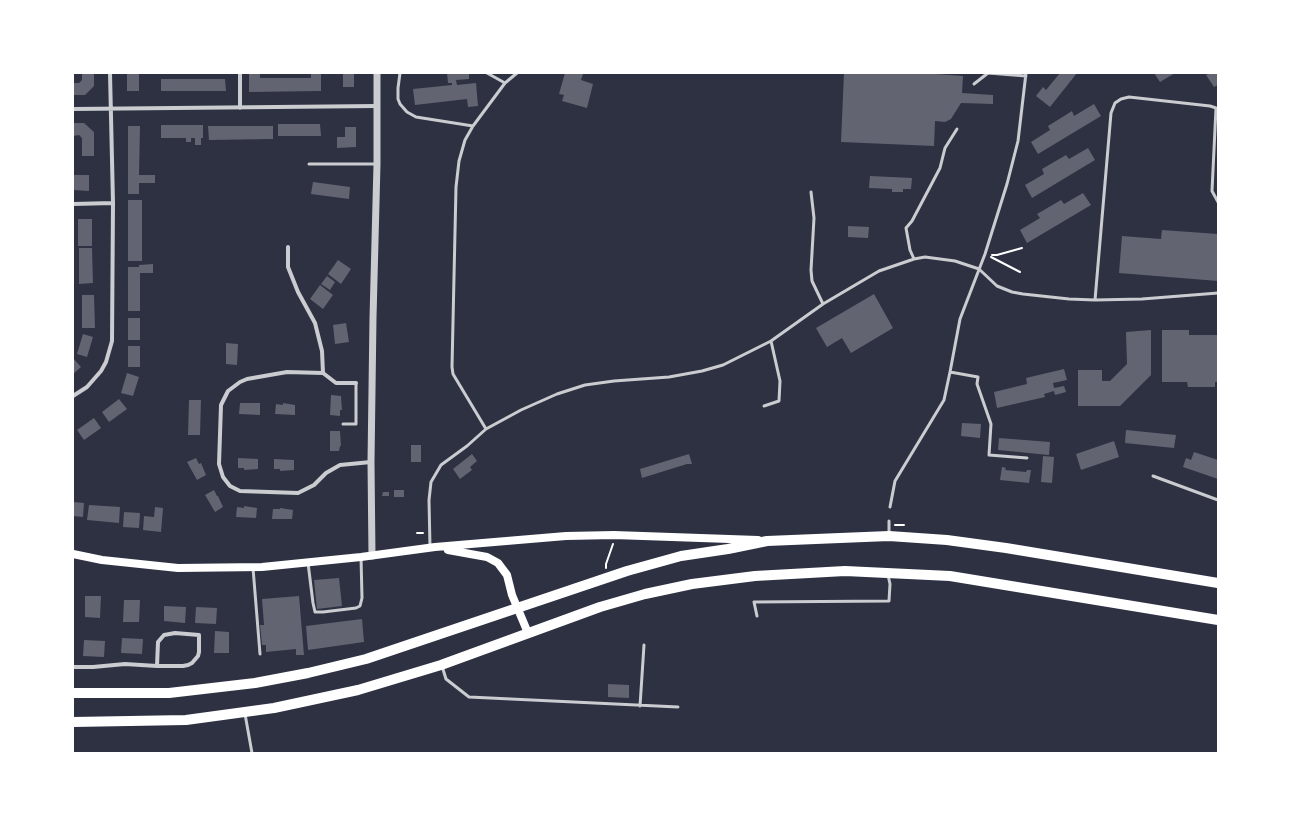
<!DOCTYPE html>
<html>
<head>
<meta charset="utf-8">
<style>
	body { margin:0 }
	#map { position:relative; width:1291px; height:826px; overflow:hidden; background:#2d3142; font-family:"Golos Text",sans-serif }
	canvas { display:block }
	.frame { position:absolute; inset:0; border:74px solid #fff; pointer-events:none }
</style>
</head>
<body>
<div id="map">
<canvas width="1291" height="826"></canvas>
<div class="frame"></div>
</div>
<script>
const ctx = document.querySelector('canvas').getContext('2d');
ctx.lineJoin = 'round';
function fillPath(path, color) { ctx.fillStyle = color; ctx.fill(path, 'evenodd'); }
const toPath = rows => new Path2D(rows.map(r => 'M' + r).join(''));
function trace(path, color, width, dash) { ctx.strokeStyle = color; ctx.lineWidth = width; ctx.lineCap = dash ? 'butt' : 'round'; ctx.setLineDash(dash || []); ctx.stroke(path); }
fillPath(toPath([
	[82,73,94,73,94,86,85,95,73,95,73,83,79,83,82,80],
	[127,73,139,73,139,91,127,91],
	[249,73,260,73,260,78,311,78,311,73,321,73,321,91,249,92],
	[343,73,354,73,354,87,343,87],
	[447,73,469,73,469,79,456,80,457,85,476,83,478,106,468,107,467,99,415,105,413,89,452,85,452,83,448,83],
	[565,73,583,74,581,80,593,84,587,108,562,101,564,95,559,94],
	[844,73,922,73,963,76,962,93,993,95,993,104,961,103,951,119,945,122,935,121,934,146,841,142],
	[1060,73,1077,73,1050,107,1036,96,1043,87,1046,90],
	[1154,73,1175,73,1160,82],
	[1210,73,1218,73,1218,85,1214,87,1206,75],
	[161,79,225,79,226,91,161,91],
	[1094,104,1101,116,1038,154,1031,142,1050,130,1048,126,1072,111,1074,116],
	[73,123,84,123,94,132,94,156,82,156,82,138,79,135,73,136],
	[278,124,320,124,321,136,278,136],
	[161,125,203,125,203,138,201,138,201,145,195,145,195,138,191,138,191,142,186,142,186,138,161,138],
	[128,126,140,126,139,175,155,175,155,183,139,183,139,194,128,194],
	[208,126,273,126,273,139,209,140],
	[345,127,356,127,356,147,337,148,337,137,345,137],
	[1088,148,1095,160,1032,198,1025,185,1044,174,1042,169,1066,155,1069,159],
	[73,175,89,175,89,191,73,190],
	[870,176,912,178,911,189,903,189,903,192,892,192,892,189,869,188],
	[313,182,350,187,349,199,311,194],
	[1083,193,1091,205,1027,243,1020,230,1040,218,1037,214,1061,200,1064,204],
	[128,200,142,200,142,261,128,261],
	[78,219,92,219,92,246,78,246],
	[848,226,869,227,868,238,848,237],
	[1162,230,1218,234,1218,281,1119,273,1122,236,1161,239],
	[79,248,92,248,93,283,79,284],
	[338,260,351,269,341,284,328,274],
	[153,264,153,273,140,273,140,311,128,311,128,267,139,267,139,265],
	[327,276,335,282,330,290,321,284],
	[320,285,333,295,323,309,310,299],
	[874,294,893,328,851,353,842,338,827,347,816,328],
	[82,295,94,295,95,328,82,328],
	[128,318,140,318,140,340,128,340],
	[346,323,349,342,335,344,333,325],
	[1151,330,1151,375,1120,406,1078,406,1078,370,1102,370,1102,381,1110,381,1127,364,1126,332],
	[1162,330,1189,330,1189,335,1218,335,1218,382,1215,382,1215,387,1188,387,1187,382,1162,382],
	[83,334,93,337,87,357,77,354],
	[226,343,238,344,237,365,226,364],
	[128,346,140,346,140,367,128,367],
	[73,358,81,367,73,374],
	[1064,369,1067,380,1053,383,1054,388,1064,386,1066,392,1055,395,1054,391,1044,394,1045,397,997,408,994,392,1027,384,1026,378],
	[127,373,139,377,133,396,121,393],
	[331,395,341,396,342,410,340,410,340,416,330,415],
	[119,399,127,409,109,422,102,412],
	[189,400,201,400,200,435,188,435],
	[240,403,260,403,260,415,239,414],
	[283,403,295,405,295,415,275,414,276,404,283,405],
	[94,418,101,428,84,440,77,430],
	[962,423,981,424,980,438,961,436],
	[1126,430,1176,435,1174,448,1125,443],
	[330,431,340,431,341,446,340,446,339,451,330,451],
	[999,438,1050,442,1049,455,998,450],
	[1114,441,1119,457,1081,470,1076,454],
	[411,445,421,445,421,462,411,462],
	[1194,452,1218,460,1218,479,1183,467,1186,458,1191,460],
	[472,454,477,461,470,467,472,470,460,479,453,469],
	[689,454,692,464,687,464,642,478,640,469],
	[1043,456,1054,457,1052,483,1041,482],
	[196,458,199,464,201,463,206,475,197,480,187,462],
	[238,458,258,459,258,469,244,470,244,468,238,468],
	[274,459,294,460,294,470,280,471,280,469,274,469],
	[1002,467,1006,468,1005,470,1026,472,1027,470,1031,470,1029,483,1000,480],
	[214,490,217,496,218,496,223,507,215,512,205,495],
	[394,490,404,490,404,497,394,497],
	[383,492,389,492,389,496,382,496],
	[73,502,84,503,83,517,73,516],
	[89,505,120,507,119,523,87,520],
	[244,506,257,508,256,518,236,517,237,507,244,508],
	[155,507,163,508,161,532,143,530,144,516,154,517],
	[280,508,293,510,292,519,272,519,273,509,280,509],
	[124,512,140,513,139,528,123,527],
	[339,578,342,606,317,609,314,580],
	[85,596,101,596,100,618,85,617],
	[299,596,304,655,296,655,296,649,266,652,266,645,262,645,260,625,264,625,262,599],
	[124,600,140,600,139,622,123,622],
	[164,606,186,607,185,623,164,621],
	[196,607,217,608,216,624,195,623],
	[362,619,364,642,308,650,306,626],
	[215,631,229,632,229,653,214,653],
	[122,638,143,639,142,654,121,653],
	[84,640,105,641,104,657,83,656],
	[608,684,629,685,629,698,608,697]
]), '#626471');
trace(toPath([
	[992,255,997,255,1022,248],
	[991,257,1020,272],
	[895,525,904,525],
	[417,533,423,533],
	[606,568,606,564,613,544]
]), '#fff', 2);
trace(toPath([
	[400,73,398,88,398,99,400,104,407,112,416,117,473,126],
	[487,73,505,83],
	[974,84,988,73,1026,76],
	[309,164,377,164],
	[811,192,814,218,811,270,812,281,823,304],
	[914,259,910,250,906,228,912,221,940,168,945,148,957,129],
	[1095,300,1111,113,1115,103,1121,99,1129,97,1210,106,1216,108,1212,191,1218,202],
	[950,372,978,377,977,384,991,424,989,455,1027,458],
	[764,406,779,401,780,381,771,341],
	[343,424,356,424,356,383],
	[486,429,453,374,452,367,456,187,459,161,465,140,473,126,505,83,517,73],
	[1153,476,1218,500],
	[890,507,895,481,944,400,950,372,960,319,985,254,1007,184,1018,141,1026,73],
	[889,535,889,521],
	[430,547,429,500,431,482,441,465,467,446,486,429,521,410,557,394,585,385,614,381,669,377,702,371,723,365,771,341,823,304,879,271,914,259,925,257,955,261,979,269,997,286,1012,292,1023,294,1069,299,1095,300,1142,299,1218,293],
	[308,563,313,603,315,612,323,612,356,608,360,606,362,598,361,557],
	[253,568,260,654],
	[757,616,754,602,889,601,890,584,888,575],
	[442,666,446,679,469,697,678,707],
	[640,706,644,645],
	[245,714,252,753]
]), '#caccd0', 3);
trace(toPath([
	[240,73,240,108],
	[73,109,377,106],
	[73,204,113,203],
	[288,247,288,267,298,292,315,323,322,351,323,373,287,372,247,379,240,382,228,391,221,405,219,464,223,477,230,486,240,491,298,493,314,485,326,473,340,465,371,462],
	[323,373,336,383,356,383],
	[73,396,87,387,101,371,106,362,112,341,113,203,110,73],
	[73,667,93,667,125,664,157,666,183,666,188,665,192,663,198,656,199,652,199,635,175,633,164,635,158,642,157,666]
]), '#caccd0', 4);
trace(toPath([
	[372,556,371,462,373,318,377,164,377,73]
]), '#caccd0', 7);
trace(toPath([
	[448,550,487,557,498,563,507,575,512,595,528,633],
	[73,554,102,560,178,568,262,567,361,557,435,547,566,536,614,535,758,540]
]), '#fff', 8);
trace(toPath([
	[73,693,169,693,255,683,308,673,366,659,627,571,681,556,728,549,767,541,889,536,947,540,1006,548,1218,583],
	[73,722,186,720,274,708,358,690,441,665,600,607,645,594,692,584,755,576,845,571,950,576,1218,620]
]), '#fff', 10);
</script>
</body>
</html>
